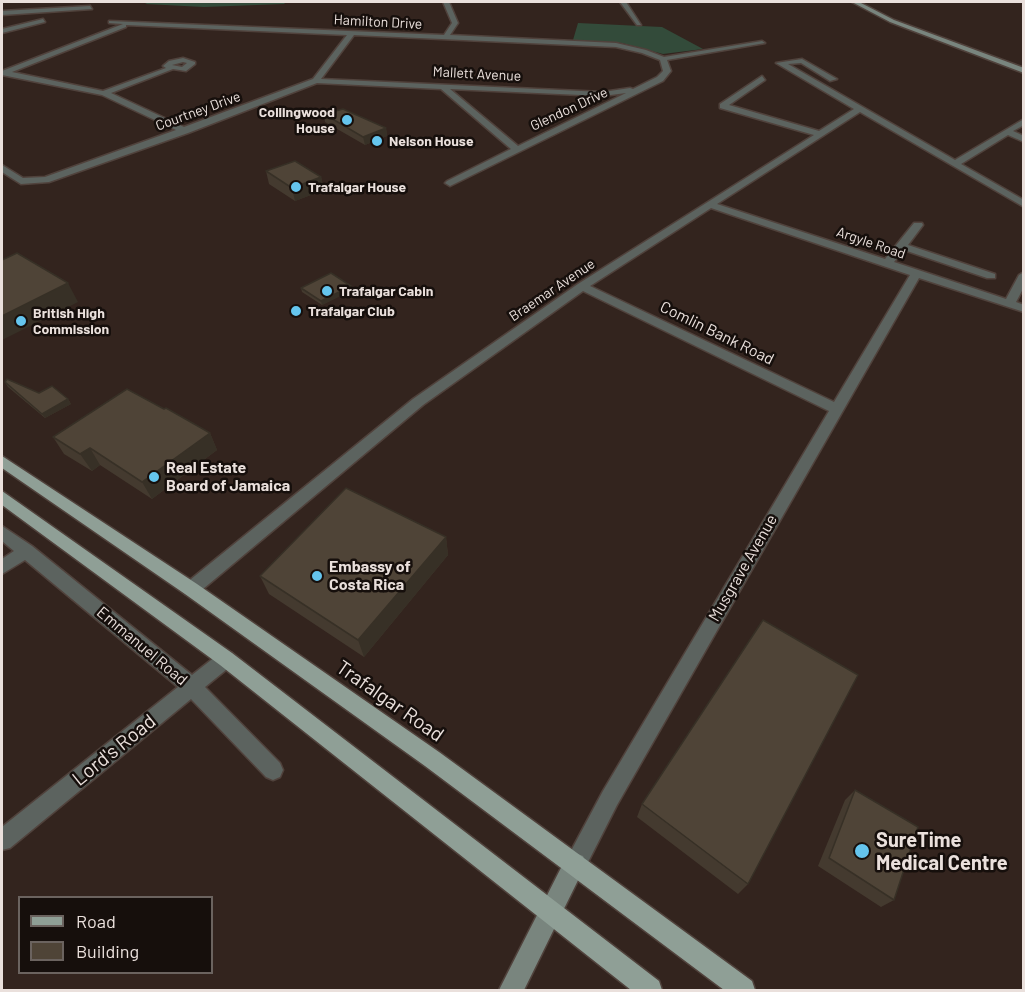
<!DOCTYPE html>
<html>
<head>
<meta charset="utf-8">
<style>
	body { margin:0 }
	#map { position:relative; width:1025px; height:992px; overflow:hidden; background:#33241e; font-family:Barlow,sans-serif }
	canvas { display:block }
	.frame { position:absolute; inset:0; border:3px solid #eae0dc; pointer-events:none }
	.legend { position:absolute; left:18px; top:896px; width:195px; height:78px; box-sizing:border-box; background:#160f0c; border:2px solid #6b635f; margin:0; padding:8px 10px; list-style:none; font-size:18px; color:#eae0dc }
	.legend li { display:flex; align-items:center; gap:12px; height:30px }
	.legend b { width:30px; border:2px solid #6b635f }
</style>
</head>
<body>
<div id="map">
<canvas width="1025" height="992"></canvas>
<div class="frame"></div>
<ul class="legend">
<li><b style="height:8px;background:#8f9f96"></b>Road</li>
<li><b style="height:16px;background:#4f4437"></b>Building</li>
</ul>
</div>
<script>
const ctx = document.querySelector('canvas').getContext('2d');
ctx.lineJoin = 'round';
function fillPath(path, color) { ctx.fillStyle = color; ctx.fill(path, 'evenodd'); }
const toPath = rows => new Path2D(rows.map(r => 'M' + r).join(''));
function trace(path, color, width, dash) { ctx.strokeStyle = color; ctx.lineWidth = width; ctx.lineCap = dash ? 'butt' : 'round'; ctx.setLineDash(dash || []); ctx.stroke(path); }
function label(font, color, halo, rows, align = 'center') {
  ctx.font = font + ' Barlow,sans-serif'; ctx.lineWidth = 5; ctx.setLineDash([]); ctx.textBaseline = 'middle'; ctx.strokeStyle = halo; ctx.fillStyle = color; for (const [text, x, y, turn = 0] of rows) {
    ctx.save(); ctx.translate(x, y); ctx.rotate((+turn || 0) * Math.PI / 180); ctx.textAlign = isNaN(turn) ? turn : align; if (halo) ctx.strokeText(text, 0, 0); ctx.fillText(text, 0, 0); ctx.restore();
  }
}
fillPath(toPath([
	[149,2,286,2,284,4,204,7,145,4],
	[578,23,662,27,703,49,663,54,622,43,573,40]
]), '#334b3a');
const street = toPath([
	[443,2,449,2,458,23,450,35,616,43,646,50,664,57,762,41,765,43,667,60,671,71,663,81,450,186,445,183,447,181,511,149,441,89,317,83,188,133,49,182,21,184,2,172,2,165,23,178,45,177,176,130,102,95,2,75,2,71,123,24,109,23,109,21,444,35,452,23,443,2],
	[126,25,347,35,313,79,184,127,111,93,173,69,186,71,195,64,195,62,183,58,169,61,163,66,166,68,103,91,12,72,126,27,126,25],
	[354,35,616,47,642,53,660,60,663,71,657,77,633,89,630,88,603,92,321,79,354,35],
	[183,62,187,63,182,67,172,65,183,62],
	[450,89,603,96,626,93,518,146,450,89],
	[620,2,626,2,641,25,637,25,620,2],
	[90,6,92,9,2,15,2,11,90,6],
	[43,19,45,22,2,33,2,29,43,19],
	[802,59,837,79,830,81,801,63,788,64,955,160,1024,119,1024,125,1013,131,1024,136,1024,142,1008,135,961,164,1024,200,1024,207,860,112,717,204,885,259,914,223,922,223,923,225,908,245,995,274,995,278,987,278,904,250,894,262,1006,299,1019,275,1024,272,1024,287,1016,302,1024,305,1024,312,919,278,617,805,583,872,575,875,567,872,564,864,603,791,829,411,583,291,423,405,197,594,191,596,185,594,183,589,185,584,413,399,578,284,814,135,720,108,720,104,762,76,765,80,729,105,819,131,854,109,776,63,802,59],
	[711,208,910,275,834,402,590,286,711,208],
	[2,526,32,546,192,675,220,653,226,651,232,653,235,659,232,665,205,687,280,763,283,770,280,777,273,780,266,777,191,699,10,848,2,850,2,827,178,687,25,560,2,574,2,559,14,551,2,541,2,526]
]);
const secondary = toPath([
	[852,2,859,2,894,20,1024,68,1024,73,890,22,852,2],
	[575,853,583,856,586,864,524,990,499,990,567,856,575,853]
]);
const primary = toPath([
	[2,456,197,584,439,752,752,981,755,990,724,990,425,766,185,594,2,468,2,456],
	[2,491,232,653,659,981,662,990,631,990,220,665,2,505,2,491]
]);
trace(street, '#50423c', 3);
trace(secondary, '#50423c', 3);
trace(primary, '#50423c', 3);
fillPath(street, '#5c635f');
fillPath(secondary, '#79857e');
fillPath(primary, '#8f9f96');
fillPath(toPath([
	[324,114,386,128,387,136,365,145,325,122],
	[266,171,321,177,324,190,295,201,269,184],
	[351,286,352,290,322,305,302,292,301,288],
	[5,382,39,393,68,399,71,404,45,418,8,387],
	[164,409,210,433,217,450,152,499,100,465,92,471,64,454,53,437],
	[446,537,448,555,364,657,269,594,260,576],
	[855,790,894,900,881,907,818,866,845,800],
	[642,804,748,884,738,894,637,817]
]), '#443a2f');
fillPath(toPath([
	[386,128,387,136,365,145,363,137],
	[321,177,324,190,295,201,292,188],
	[68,283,78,302,2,340,2,316],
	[351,286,352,290,322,305,321,301],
	[68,399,71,404,45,418,42,414],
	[210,433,217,450,152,499,142,482],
	[90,448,100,465,92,471,80,454],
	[446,537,448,555,364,657,358,640]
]), '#373026');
const building = toPath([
	[343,109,386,128,363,137,324,114,343,109],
	[295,161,321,177,292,188,266,171,295,161],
	[17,253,68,283,2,316,2,260,17,253],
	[331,273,351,286,321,301,301,288,331,273],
	[7,379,39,393,52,386,68,399,42,414,5,382,7,379],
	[127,389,164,409,166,408,210,433,142,482,90,448,80,454,53,437,127,389],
	[346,488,446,537,358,640,260,576,346,488],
	[763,620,858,675,748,884,642,804,763,620],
	[855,790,918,827,894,900,829,858,855,790]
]);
fillPath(building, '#4f4437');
trace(building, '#373026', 1.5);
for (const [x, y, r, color] of [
	[347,120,6,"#65c5ee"],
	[377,141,6,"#65c5ee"],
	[296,187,6,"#65c5ee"],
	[327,291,6,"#65c5ee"],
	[296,311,6,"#65c5ee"],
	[21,321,6,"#65c5ee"],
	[154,477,6,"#65c5ee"],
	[317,576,6,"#65c5ee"],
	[862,851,8,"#65c5ee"]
]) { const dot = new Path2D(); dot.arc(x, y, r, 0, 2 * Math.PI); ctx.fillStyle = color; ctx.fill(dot); trace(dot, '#160f0c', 2); }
label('14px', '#eae0dc', '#160f0c', [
	["Hamilton Drive",378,22,3],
	["Mallett Avenue",477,74,3],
	["Glendon Drive",569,109,-25],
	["Courtney Drive",198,111,-20],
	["Argyle Road",871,243,19],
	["Braemar Avenue",552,290,-34]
]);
label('bold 14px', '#eae0dc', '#160f0c', [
	["Collingwood",335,112,"right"],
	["House",335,128,"right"],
	["Nelson House",389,141],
	["Trafalgar House",308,187],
	["Trafalgar Cabin",339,291],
	["Trafalgar Club",308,311],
	["British High",33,313],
	["Commission",33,329]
], 'left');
label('16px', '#eae0dc', '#160f0c', [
	["Comlin Bank Road",717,333,26],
	["Musgrave Avenue",743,568,-60],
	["Emmanuel Road",142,646,40]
]);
label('bold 16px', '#eae0dc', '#160f0c', [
	["Real Estate",166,468],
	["Board of Jamaica",166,486],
	["Embassy of",329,567],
	["Costa Rica",329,585]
], 'left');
label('20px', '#eae0dc', '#160f0c', [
	["Trafalgar Road",390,701,35],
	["Lord's Road",114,750,-39]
]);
label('bold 20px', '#eae0dc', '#160f0c', [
	["SureTime",876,840],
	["Medical Centre",876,863]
], 'left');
</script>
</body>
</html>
